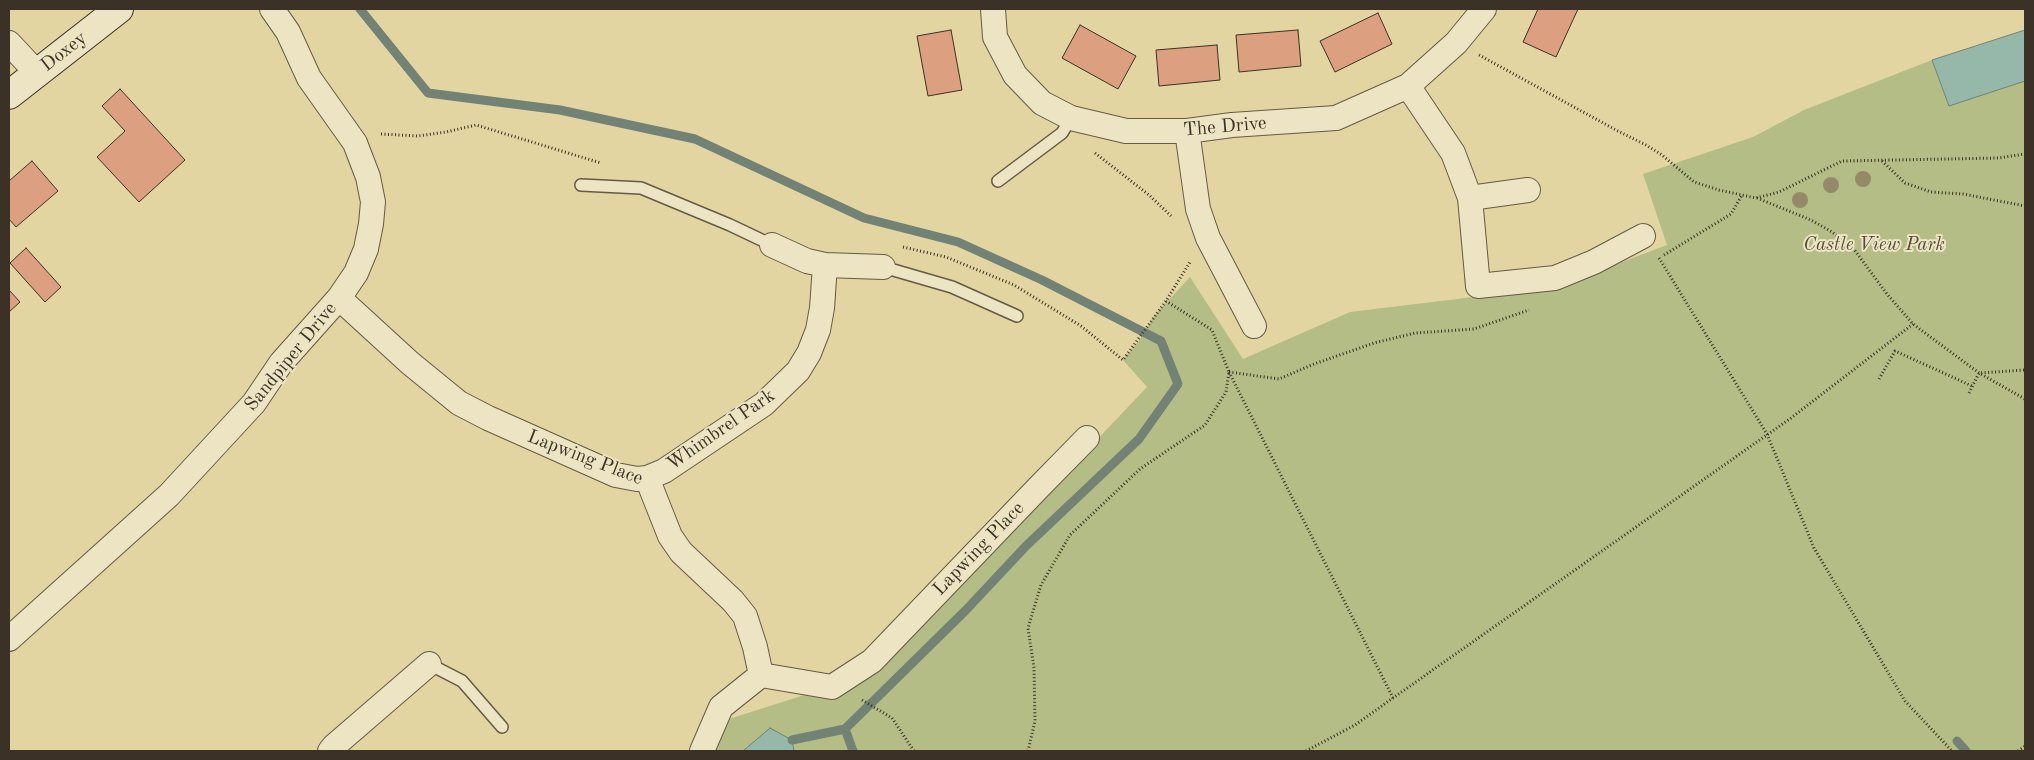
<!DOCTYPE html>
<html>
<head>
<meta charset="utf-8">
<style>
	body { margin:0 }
	#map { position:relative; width:2034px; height:760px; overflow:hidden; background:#e3d5a2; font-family:"Old Standard TT",serif }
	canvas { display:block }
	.frame { position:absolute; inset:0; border:10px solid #3b3126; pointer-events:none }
</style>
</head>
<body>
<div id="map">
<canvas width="2034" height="760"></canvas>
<div class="frame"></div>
</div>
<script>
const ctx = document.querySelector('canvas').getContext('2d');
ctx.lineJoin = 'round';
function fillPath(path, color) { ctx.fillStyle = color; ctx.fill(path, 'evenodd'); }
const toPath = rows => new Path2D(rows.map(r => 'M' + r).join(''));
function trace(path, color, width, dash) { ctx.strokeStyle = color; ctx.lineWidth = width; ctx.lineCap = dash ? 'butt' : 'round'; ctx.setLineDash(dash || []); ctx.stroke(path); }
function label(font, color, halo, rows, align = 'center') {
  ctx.font = font + ' "Old Standard TT",serif'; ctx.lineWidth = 4; ctx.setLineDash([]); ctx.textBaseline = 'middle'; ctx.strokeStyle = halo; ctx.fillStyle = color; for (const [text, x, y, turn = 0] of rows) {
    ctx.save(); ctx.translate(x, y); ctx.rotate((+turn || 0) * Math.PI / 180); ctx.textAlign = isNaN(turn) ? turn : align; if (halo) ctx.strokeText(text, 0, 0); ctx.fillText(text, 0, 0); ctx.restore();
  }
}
fillPath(toPath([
	[1932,60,1949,105,2025,81,2025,751,794,751,792,740,743,751,714,751,726,720,798,697,881,667,1147,387,1123,360,1139,341,1154,316,1190,277,1243,359,1350,312,1556,287,1667,245,1643,174,1753,137,1804,110]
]), '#b3bd85');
const water = toPath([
	[2025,30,2025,81,1949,106,1932,60,2025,30],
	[770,728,792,740,794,751,743,751,770,728]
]);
fillPath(water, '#96b8aa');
trace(water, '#728275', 1);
trace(toPath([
	[360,9,428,93,560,110,695,139,864,218,958,242,1042,280,1161,341,1178,384,1139,439,1026,546,966,610,845,729,792,740],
	[845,729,853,751],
	[1957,741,1966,751]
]), '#728275', 9);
const building = toPath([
	[1538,9,1578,9,1556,57,1523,42,1538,9],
	[1378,13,1392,44,1335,72,1320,41,1378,13],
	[1080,25,1136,56,1118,89,1062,58,1080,25],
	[951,30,962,90,928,96,917,36,951,30],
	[1298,30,1301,66,1239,72,1236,35,1298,30],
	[1217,45,1220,80,1159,86,1156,50,1217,45],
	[120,89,185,160,139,202,97,157,125,131,102,106,120,89],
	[32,161,58,191,16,227,9,219,9,181,32,161],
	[26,248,61,287,45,302,10,263,26,248],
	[9,290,20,302,9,312,9,290]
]);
fillPath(building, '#dca080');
trace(building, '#3b3126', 1);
const lane = toPath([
	[998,181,1062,133,1071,118],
	[581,185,641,188,730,225,772,245],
	[883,267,952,287,1017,316],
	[429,664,462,681,502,727]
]);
const street = toPath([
	[993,9,995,37,1015,75,1042,103,1071,118,1126,131,1187,131,1232,125,1336,118,1408,86,1456,43,1484,9],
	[9,43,37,73],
	[1408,86,1453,153,1470,198,1478,286,1555,278,1594,262,1643,236],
	[1187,131,1198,209,1208,238,1254,326],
	[1470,198,1528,190],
	[772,245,807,261,825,265,883,267],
	[339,298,410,363,459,403,488,418,616,475,637,479,647,478,670,536,681,552,733,601,745,616,755,647,761,675],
	[647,478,664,471,764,404,798,371,809,353,818,330,822,308,825,265],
	[9,639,169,495,254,403,281,363,339,298,356,273,366,249,371,224,373,202,368,177,355,143,309,78,288,32,272,9],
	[330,751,334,746,429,664],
	[702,751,721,707,761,675,832,687,872,661,1038,488,1087,438]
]);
const secondary = toPath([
	[9,95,119,9]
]);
trace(lane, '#655a45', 14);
trace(street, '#655a45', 26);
trace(secondary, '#3b3126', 30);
trace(toPath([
	[1479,55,1616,130,1646,145,1662,155,1694,182,1719,190,1756,198,1779,192,1842,161,1998,158,2025,154],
	[381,134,418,136,446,132,476,125,601,163],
	[1095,153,1149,195,1171,216],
	[1882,161,1905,183,1931,192,1963,194,2025,206],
	[1757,198,1811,220,1832,232,1853,248,1887,294,1913,324,1979,373,2025,399],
	[903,247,946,257,1014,285,1081,326,1123,360,1166,301,1190,262],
	[1664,255,1731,214,1742,195],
	[1659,258,1767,434,1814,548,1905,701,1952,751],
	[1229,372,1279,379,1314,364,1374,343,1415,333,1474,329,1529,310],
	[1229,372,1393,698],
	[1879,379,1895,351,1972,386],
	[1969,393,1979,373,2025,370],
	[862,700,892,718,914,751],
	[1028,751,1035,721,1034,668,1028,628,1041,585,1070,535,1140,469,1205,425,1226,392,1229,372,1212,330,1166,301],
	[1306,751,1355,725,1393,698,1791,418,1913,324],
	[2018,751,2025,746]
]), '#3b3126', 3, [1, 2.5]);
trace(lane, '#ede4c3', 11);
trace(street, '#ede4c3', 24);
trace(secondary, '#ede4c3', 28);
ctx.fillStyle = '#948a68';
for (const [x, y] of [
	[1863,179],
	[1831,185],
	[1800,200]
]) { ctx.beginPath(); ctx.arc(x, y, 8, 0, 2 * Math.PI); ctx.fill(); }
label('19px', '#3b3126', '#ede4c3', [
	["Doxey",64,52,-38],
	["The Drive",1225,127,-5],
	["Sandpiper Drive",291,357,-51],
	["Whimbrel Park",721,430,-35],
	["Lapwing Place",585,458,21],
	["Lapwing Place",979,549,-46]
]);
label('italic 19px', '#534d39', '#ede4c3', [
	["Castle View Park",1874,245]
]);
</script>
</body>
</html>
